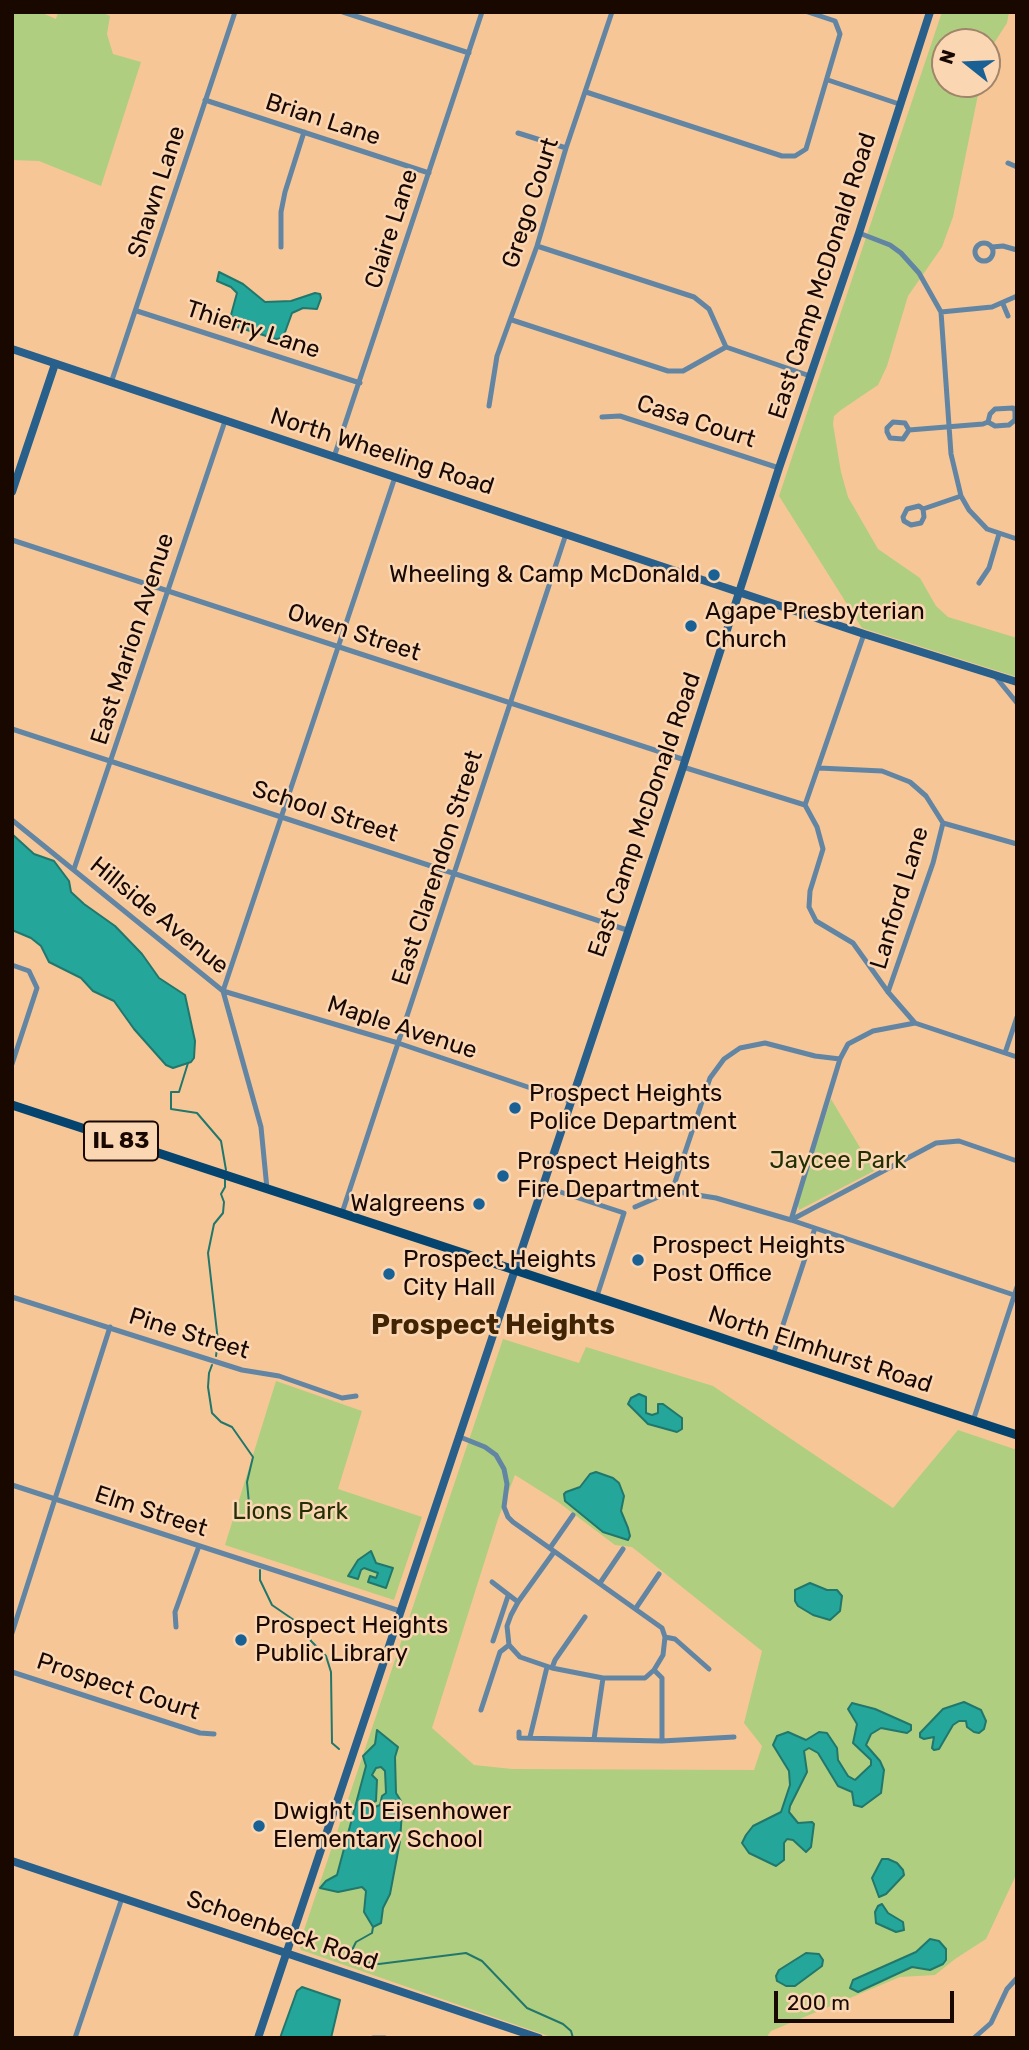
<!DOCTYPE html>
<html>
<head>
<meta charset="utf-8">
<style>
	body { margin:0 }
	#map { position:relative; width:1029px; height:2050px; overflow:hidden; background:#f6c697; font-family:Rubik,sans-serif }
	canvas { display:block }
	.frame { position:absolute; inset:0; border:14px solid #180800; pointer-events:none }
	.north { position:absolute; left:931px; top:28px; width:70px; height:70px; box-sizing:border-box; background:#fbd6b3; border:2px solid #a0846b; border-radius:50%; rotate:288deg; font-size:19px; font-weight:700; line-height:28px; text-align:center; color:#180800 }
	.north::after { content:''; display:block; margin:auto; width:24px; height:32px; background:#196195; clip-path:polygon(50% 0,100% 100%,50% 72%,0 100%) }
	.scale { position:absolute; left:774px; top:1991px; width:180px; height:32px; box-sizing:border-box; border:4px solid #180800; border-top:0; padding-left:9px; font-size:21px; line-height:24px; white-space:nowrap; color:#180800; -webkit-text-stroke:5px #fbd6b3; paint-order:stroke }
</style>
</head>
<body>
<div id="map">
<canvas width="1029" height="2050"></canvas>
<div class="frame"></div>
<div class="north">N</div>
<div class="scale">200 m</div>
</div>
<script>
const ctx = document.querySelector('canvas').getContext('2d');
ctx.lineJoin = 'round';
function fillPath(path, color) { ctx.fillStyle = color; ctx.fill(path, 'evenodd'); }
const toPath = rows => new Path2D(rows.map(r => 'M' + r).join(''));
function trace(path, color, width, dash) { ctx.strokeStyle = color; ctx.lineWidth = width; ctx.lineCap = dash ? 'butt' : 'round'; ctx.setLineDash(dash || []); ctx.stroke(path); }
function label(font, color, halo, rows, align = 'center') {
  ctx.font = font + ' Rubik,sans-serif'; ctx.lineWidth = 5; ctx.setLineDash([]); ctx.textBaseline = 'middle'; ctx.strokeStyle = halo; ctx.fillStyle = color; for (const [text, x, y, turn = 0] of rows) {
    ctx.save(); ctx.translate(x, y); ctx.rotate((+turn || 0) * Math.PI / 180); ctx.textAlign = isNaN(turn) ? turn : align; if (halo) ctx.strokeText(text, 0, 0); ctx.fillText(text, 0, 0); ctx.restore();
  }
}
fillPath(toPath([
	[12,12,40,12,56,19,58,12,101,12,110,16,107,34,113,54,141,62,101,186,39,161,12,160],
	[942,12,1009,12,1007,23,987,54,987,42,945,42,945,84,978,84,979,90,953,217,942,247,908,296,887,366,878,385,841,410,834,416,833,424,841,472,848,497,878,549,920,578,936,606,948,617,1017,638,1017,677,862,628,779,496],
	[831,1099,874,1171,799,1210,797,1203],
	[503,1339,579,1363,586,1347,713,1386,893,1508,958,1430,1017,1450,1017,1873,986,1939,955,1959,935,1975,900,1977,771,2031,766,2038,554,2038,301,1950,299,1945],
	[515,1475,558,1502,615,1545,632,1547,762,1651,744,1723,762,1746,754,1770,512,1769,474,1765,432,1728,498,1519],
	[276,1381,362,1411,338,1489,422,1517,394,1600,225,1545]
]), '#b0ce7f');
const water = toPath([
	[219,272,243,284,265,302,291,301,315,293,320,294,321,298,317,309,303,308,292,313,284,335,282,338,276,339,234,326,231,315,237,293,231,287,217,281,219,272],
	[12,834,34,854,54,861,69,881,71,892,84,904,115,926,142,954,159,978,185,995,195,1041,194,1058,191,1062,173,1068,166,1065,134,1029,114,1001,93,991,81,978,49,962,41,946,31,938,12,930,12,834],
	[639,1394,646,1397,646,1413,652,1415,658,1413,658,1404,663,1404,682,1418,682,1429,677,1432,648,1424,628,1404,631,1398,639,1394],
	[596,1472,613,1478,619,1483,624,1496,621,1511,628,1528,630,1536,628,1540,603,1532,565,1501,564,1494,566,1492,580,1487,590,1474,596,1472],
	[371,1551,376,1563,393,1568,386,1588,368,1582,370,1576,376,1578,378,1573,364,1568,361,1570,358,1579,348,1576,358,1560,371,1551],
	[810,1583,827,1590,837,1590,842,1596,840,1611,830,1620,813,1615,798,1606,795,1601,795,1590,810,1583],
	[964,1702,981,1710,986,1721,984,1729,979,1733,974,1732,967,1727,966,1721,959,1721,953,1725,939,1749,934,1750,932,1748,934,1737,924,1739,920,1737,920,1733,943,1709,964,1702],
	[852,1703,875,1709,911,1725,911,1730,907,1733,881,1728,871,1734,866,1745,880,1761,884,1770,881,1793,862,1807,854,1805,852,1792,838,1786,818,1753,809,1748,804,1751,807,1772,790,1806,789,1812,798,1823,812,1822,814,1824,811,1847,806,1852,793,1840,787,1839,784,1843,784,1860,776,1866,749,1853,742,1843,746,1835,753,1826,781,1812,790,1785,789,1771,773,1745,777,1736,788,1732,806,1740,819,1732,827,1733,837,1748,838,1760,848,1776,855,1780,871,1765,871,1760,853,1743,857,1724,848,1709,852,1703],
	[377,1730,398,1747,395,1757,396,1793,401,1801,402,1811,400,1841,390,1894,383,1908,381,1923,373,1927,364,1912,366,1891,362,1887,338,1892,320,1888,326,1881,337,1875,366,1766,363,1756,375,1744,377,1730],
	[381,1767,385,1771,386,1793,382,1796,380,1805,375,1807,371,1803,376,1801,377,1780,372,1775,376,1768,381,1767],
	[882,1859,888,1859,897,1863,903,1870,904,1875,886,1894,879,1897,872,1878,882,1859],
	[882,1904,888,1913,903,1922,904,1930,896,1932,876,1923,875,1912,878,1906,882,1904],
	[930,1939,939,1941,946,1949,946,1960,943,1964,930,1970,912,1967,858,1992,850,1988,853,1980,916,1952,930,1939],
	[806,1953,819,1954,823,1960,822,1966,795,1986,786,1986,777,1981,776,1976,779,1970,806,1953],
	[302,1987,340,2000,331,2038,280,2038,297,1991,302,1987]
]);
fillPath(water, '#25a69a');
trace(water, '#21776c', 2);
trace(toPath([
	[188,1063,179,1092,171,1092,171,1109,197,1113,221,1141,226,1170],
	[216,1356,218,1341,208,1253,214,1224,223,1213,224,1202,221,1194,225,1187,225,1179],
	[212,1365,209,1373,208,1387,212,1413,221,1422,232,1427,253,1457,247,1482,250,1514],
	[260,1570,260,1580,272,1605,304,1627,311,1641,326,1656,331,1672,332,1743,339,1749],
	[373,1927,372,1933,356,1942,353,1948,353,1956,358,1961,379,1964,466,1953,482,1961,527,2008,563,2024,571,2031,573,2038]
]), '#21776c', 2);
trace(toPath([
	[343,12,469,53],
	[828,80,899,104],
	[586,92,782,156,795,156,806,149,840,34,835,21,808,12],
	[205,100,429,173],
	[518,133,566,148],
	[1008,163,1017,167],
	[859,233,890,245,901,253,919,273,941,312,992,307,1017,296],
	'975 252a9 9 0 1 1 18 0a9 9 0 1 1-18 0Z',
	[537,246,694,297,709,309,726,347],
	[281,247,281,212,285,192,304,132],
	[992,247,1003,246,1017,250],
	[1003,304,1008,316],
	[137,311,360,383],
	[941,312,951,454,961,496,969,510,987,529,1017,539],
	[512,320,668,371,683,371,726,347],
	[726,347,810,376],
	[111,383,235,12],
	[489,406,497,356,537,246,566,148,612,12],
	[602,417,620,416,779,468],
	[909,430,905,423,893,422,887,428,887,432,890,438,903,439,909,430,983,424,988,422,990,414,995,409,1013,408,1015,411,1015,420,1009,425,995,426,988,422],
	[334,457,482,12],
	[395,477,223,991,398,1043,569,1101],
	[923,509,919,506,907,509,903,517,904,521,911,525,921,523,924,517,923,509,961,496],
	[12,540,685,760],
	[979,583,989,568,999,534],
	[864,634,805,805,817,827,823,849,810,891,809,907,816,921,853,943,888,992,915,1023,1017,1057],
	[995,676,1017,703],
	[12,729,627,930],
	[683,767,805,805],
	[819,768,882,771,910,782,926,796,943,823,933,863,888,992],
	[12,820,223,991,261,1127,267,1189],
	[943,823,1017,844],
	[74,869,225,421],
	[12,965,29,971,37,988,12,1064],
	[1005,1053,1017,1017],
	[542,1186,624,1213,597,1296],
	[672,1191,716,1198,791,1220,1017,1296],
	[635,1207,672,1191,710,1078,724,1059,740,1048,765,1043,815,1056,840,1059,848,1044,873,1031,915,1023],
	[342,1213,566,534],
	[791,1220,936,1143,959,1141,1017,1161],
	[791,1220,840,1059],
	[12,1297,242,1370,279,1376,342,1398,356,1396],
	[773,1355,815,1228],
	[973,1421,1017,1287],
	[460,1437,485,1447,496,1455,504,1469,507,1484,504,1507,508,1517,513,1522,662,1628,665,1637,663,1655,654,1670,645,1678,603,1678,552,1668,520,1657,509,1645,507,1626,511,1615,518,1602,554,1552],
	[12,1485,400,1611],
	[550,1548,573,1515],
	[492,1582,518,1602],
	[600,1583,623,1549],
	[636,1608,659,1574],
	[176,1627,175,1612,199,1546],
	[12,1633,110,1327],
	[665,1637,675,1639,709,1669],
	[493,1641,508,1596],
	[552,1668,555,1660,585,1617],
	[654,1670,662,1678,662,1741],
	[12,1672,200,1733,214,1734],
	[481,1710,500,1652,509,1645],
	[519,1732,519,1738,662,1741,734,1737],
	[530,1737,547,1667],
	[594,1739,603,1678],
	[75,2038,122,1898],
	[373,2038,385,2038],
	[974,2038,991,2023,1007,1989,1017,1978]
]), '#6285a3', 5);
trace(toPath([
	[12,349,864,634,1017,682],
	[12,492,55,364],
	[12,1861,539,2038],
	[258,2038,683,767,779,468,859,233,930,12]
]), '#285f8b', 8);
trace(toPath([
	[12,1105,1017,1435]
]), '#05446e', 9);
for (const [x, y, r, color] of [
	[714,575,7,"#196195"],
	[691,626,7,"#196195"],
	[515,1108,7,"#196195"],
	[503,1176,7,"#196195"],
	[479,1204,7,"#196195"],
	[638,1260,7,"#196195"],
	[389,1274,7,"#196195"],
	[241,1640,7,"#196195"],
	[259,1826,7,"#196195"]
]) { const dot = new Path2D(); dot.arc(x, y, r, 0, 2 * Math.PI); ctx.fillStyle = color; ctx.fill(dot); trace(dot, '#fbd6b3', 2.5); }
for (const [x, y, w] of [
	[121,1141,74]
]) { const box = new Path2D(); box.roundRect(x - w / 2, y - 19.5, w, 39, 5); ctx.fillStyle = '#fbd6b3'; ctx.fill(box); trace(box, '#180800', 2); }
label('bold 23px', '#180800', null, [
	["IL 83",121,1141]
]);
label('24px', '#180800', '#fbd6b3', [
	["Brian Lane",323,120,18],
	["Shawn Lane",157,192,-72],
	["Grego Court",531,203,-72],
	["Claire Lane",392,229,-72],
	["East Camp McDonald Road",823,276,-72],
	["Thierry Lane",253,330,18],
	["Casa Court",696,422,18],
	["North Wheeling Road",382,452,18],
	["Owen Street",354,633,18],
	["East Marion Avenue",133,639,-72],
	["School Street",325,812,18],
	["East Camp McDonald Road",645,815,-71],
	["East Clarendon Street",438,868,-72],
	["Lanford Lane",900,898,-73],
	["Hillside Avenue",159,916,39],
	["Maple Avenue",402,1028,18],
	["Pine Street",189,1334,17],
	["North Elmhurst Road",820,1350,18],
	["Elm Street",151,1512,18],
	["Prospect Court",118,1687,18],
	["Schoenbeck Road",282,1931,19]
]);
label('24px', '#180800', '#fbd6b3', [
	["Wheeling & Camp McDonald",700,575,"right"],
	["Agape Presbyterian",705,612],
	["Church",705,640],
	["Prospect Heights",529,1094],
	["Police Department",529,1122],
	["Prospect Heights",517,1162],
	["Fire Department",517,1190],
	["Walgreens",465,1204,"right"],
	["Prospect Heights",652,1246],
	["Post Office",652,1274],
	["Prospect Heights",403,1260],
	["City Hall",403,1288],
	["Prospect Heights",255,1626],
	["Public Library",255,1654],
	["Dwight D Eisenhower",273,1812],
	["Elementary School",273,1840]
], 'left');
label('24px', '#222f05', '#fbd6b3', [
	["Jaycee Park",838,1161],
	["Lions Park",290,1512]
]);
label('bold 28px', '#402403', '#fbd6b3', [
	["Prospect Heights",493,1326]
]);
</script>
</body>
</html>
